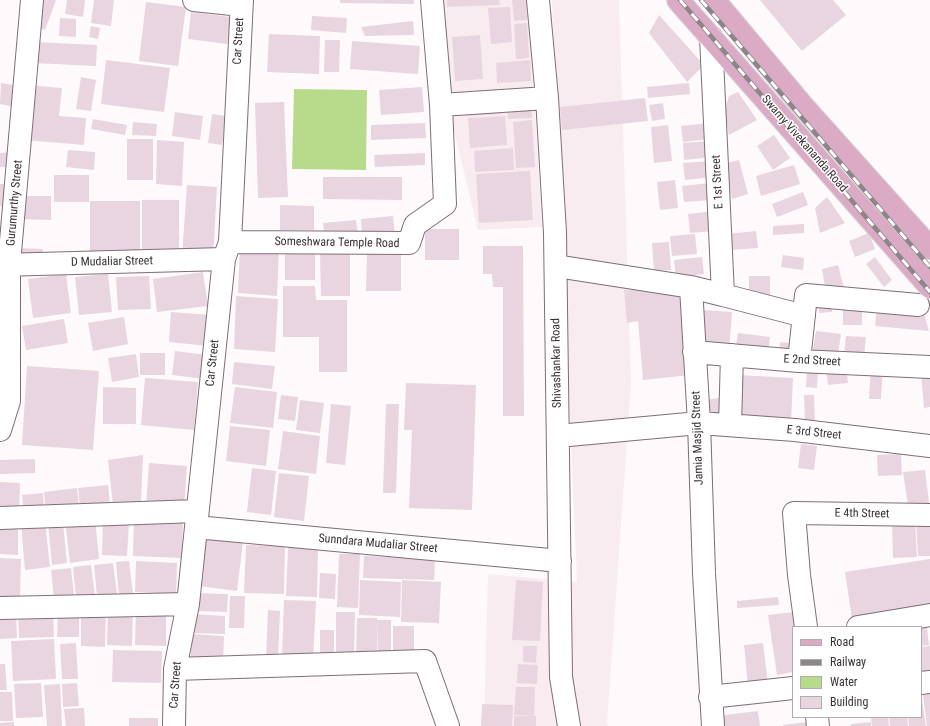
<!DOCTYPE html>
<html>
<head>
<meta charset="utf-8">
<style>
	body { margin:0 }
	#map { position:relative; width:930px; height:726px; overflow:hidden; background:#fefafc; font-family:"Roboto Condensed",sans-serif }
	canvas { display:block }
	.legend { position:absolute; left:792px; top:626px; width:130px; height:92px; box-sizing:border-box; background:#fff; border:1px solid #b0adaf; margin:0; padding:5px 7px; list-style:none; font-size:12px; color:#3a3236 }
	.legend li { display:flex; align-items:center; gap:8px; height:20px }
	.legend b { width:20px; border:1px solid #b0adaf }
</style>
</head>
<body>
<div id="map">
<canvas width="930" height="726"></canvas>
<ul class="legend">
<li><b style="height:5px;background:#dbabc5"></b>Road</li>
<li><b style="height:5px;background:#8c8689"></b>Railway</li>
<li><b style="height:11px;background:#b8db8b"></b>Water</li>
<li><b style="height:11px;background:#e9d5df"></b>Building</li>
</ul>
</div>
<script>
const ctx = document.querySelector('canvas').getContext('2d');
ctx.lineJoin = 'round';
function fillPath(path, color) { ctx.fillStyle = color; ctx.fill(path, 'evenodd'); }
const toPath = rows => new Path2D(rows.map(r => 'M' + r).join(''));
function trace(path, color, width, dash) { ctx.strokeStyle = color; ctx.lineWidth = width; ctx.lineCap = dash ? 'butt' : 'round'; ctx.setLineDash(dash || []); ctx.stroke(path); }
function label(font, color, halo, rows, align = 'center') {
  ctx.font = font + ' "Roboto Condensed",sans-serif'; ctx.lineWidth = 3; ctx.setLineDash([]); ctx.textBaseline = 'middle'; ctx.strokeStyle = halo; ctx.fillStyle = color; for (const [text, x, y, turn = 0] of rows) {
    ctx.save(); ctx.translate(x, y); ctx.rotate((+turn || 0) * Math.PI / 180); ctx.textAlign = isNaN(turn) ? turn : align; if (halo) ctx.strokeText(text, 0, 0); ctx.fillText(text, 0, 0); ctx.restore();
  }
}
fillPath(toPath([
	[441,0,528,0,542,227,478,230,445,93],
	[552,0,619,0,631,383,607,723,608,726,484,726,488,574,577,582]
]), '#f8ecf1');
fillPath(toPath([
	[294,89,367,90,366,170,292,169]
]), '#b8db8b');
fillPath(toPath([
	[42,0,56,0,45,30,33,26],
	[67,0,85,0,83,17,65,14],
	[94,0,114,0,111,26,91,23],
	[340,0,414,0,414,4,340,3],
	[447,0,499,0,500,5,447,7],
	[512,0,526,0,527,20,514,21],
	[760,0,833,0,846,15,802,51],
	[146,2,186,7,178,66,139,61],
	[510,7,512,42,491,44,488,8],
	[191,12,231,17,227,44,188,39],
	[659,15,704,65,687,82,649,33],
	[312,16,347,18,346,33,311,30],
	[60,18,76,19,76,37,59,36],
	[413,21,414,35,365,36,361,27],
	[527,23,529,58,516,59,514,24],
	[91,26,100,28,98,39,89,37],
	[269,34,320,36,319,74,267,72],
	[480,35,483,79,455,81,452,37],
	[325,40,340,40,339,72,324,72],
	[352,41,420,46,418,74,350,69],
	[34,42,97,45,96,66,33,63],
	[106,60,170,68,164,112,101,104],
	[530,60,531,81,497,83,496,63],
	[81,77,96,80,91,111,76,109],
	[1,83,19,86,15,107,0,104],
	[689,83,690,94,648,98,647,87],
	[28,85,62,88,59,116,86,118,84,145,24,140],
	[422,87,424,112,381,115,379,90],
	[738,92,757,120,729,135,724,112,729,96],
	[645,98,648,121,562,130,560,107],
	[284,102,288,197,258,198,255,103],
	[531,102,532,118,508,119,507,103],
	[501,103,502,114,466,116,466,105],
	[663,103,665,119,652,121,649,105],
	[175,112,203,116,200,140,172,136],
	[212,114,226,116,222,145,208,143],
	[505,116,507,145,470,148,468,118],
	[93,119,127,125,125,135,91,129],
	[532,120,535,167,516,168,513,122],
	[133,122,157,124,156,136,132,135],
	[425,123,426,138,371,140,371,125],
	[709,123,711,139,683,142,681,126],
	[668,125,672,161,654,163,651,127],
	[774,135,790,158,773,170,757,146],
	[127,139,153,139,153,180,127,180],
	[157,140,184,142,182,186,156,184],
	[711,141,713,157,684,160,683,143],
	[513,148,514,170,475,172,474,151],
	[68,150,95,152,94,170,66,167],
	[13,152,13,167,0,167,0,153],
	[425,153,425,165,375,167,374,155],
	[739,160,748,194,732,199,723,164],
	[711,161,713,177,685,180,683,163],
	[794,165,800,184,761,196,756,176],
	[530,171,533,220,479,223,476,174],
	[54,175,89,175,89,202,54,202],
	[323,177,402,177,402,200,323,199],
	[675,180,678,208,660,210,657,182],
	[710,183,712,200,684,202,682,186],
	[0,184,7,184,8,205,0,206],
	[187,185,217,187,213,258,182,256],
	[803,192,808,205,777,217,772,204],
	[16,196,51,196,51,220,16,219],
	[827,197,845,223,820,233,815,208],
	[142,200,179,200,179,257,142,257],
	[90,201,140,201,140,257,90,257],
	[280,205,314,206,314,230,280,230],
	[713,211,715,231,690,233,688,214],
	[393,216,395,235,362,237,361,219],
	[356,220,358,235,325,239,323,223],
	[804,224,804,233,773,235,773,226],
	[425,229,459,229,459,260,425,260],
	[756,231,758,248,730,250,728,234],
	[869,233,875,249,855,257,849,241],
	[695,234,697,254,672,256,670,236],
	[669,242,671,270,654,271,652,243],
	[483,246,523,246,524,416,503,416,503,287,493,287,492,274,483,274],
	[240,247,279,249,277,296,238,293],
	[16,248,43,249,42,259,16,259],
	[367,251,401,252,401,291,366,291],
	[285,252,315,252,315,280,285,280],
	[320,254,350,254,350,296,321,296],
	[783,255,804,258,803,270,781,267],
	[702,257,704,274,676,277,674,260],
	[875,257,892,280,884,287,866,264],
	[838,265,844,288,826,292,822,269],
	[203,272,208,306,157,312,153,279],
	[66,274,71,313,33,318,28,279],
	[108,274,112,312,79,315,75,277],
	[149,276,151,309,118,310,116,277],
	[749,276,770,276,770,298,749,298],
	[283,286,315,286,316,300,347,300,347,372,319,372,319,337,283,337],
	[685,289,690,375,643,380,638,321,627,323,624,290],
	[236,296,278,299,275,352,234,349],
	[819,301,832,301,832,312,819,313],
	[843,301,862,302,862,325,843,325],
	[877,306,924,314,929,331,875,326],
	[703,310,732,312,729,351,701,349],
	[171,312,210,315,208,346,169,342],
	[124,317,128,344,93,351,88,323],
	[64,319,68,343,26,350,22,326],
	[816,331,841,334,838,354,813,350],
	[738,333,770,337,768,355,735,351],
	[846,336,866,337,864,357,844,355],
	[780,342,799,344,779,355],
	[175,351,207,355,204,379,172,375],
	[140,353,165,353,165,375,140,375],
	[136,354,139,377,112,382,108,358],
	[234,362,275,366,272,389,232,384],
	[27,366,99,371,93,450,22,445],
	[846,367,848,383,828,385,826,369],
	[871,367,883,368,881,399,869,399],
	[807,369,818,369,817,388,806,387],
	[930,372,930,407,924,408,921,373],
	[737,375,793,378,791,422,734,420],
	[145,378,198,382,194,430,141,425],
	[406,383,476,385,472,510,409,508,412,430,404,430],
	[103,387,136,388,136,424,103,424],
	[235,387,277,392,273,428,230,423],
	[281,395,298,397,295,421,278,419],
	[804,395,814,395,815,422,805,422],
	[726,397,728,418,709,420,706,400],
	[300,400,324,403,320,433,296,430],
	[331,404,351,406,345,465,326,463],
	[386,404,399,404,396,493,383,493],
	[230,426,270,430,266,466,226,461],
	[283,431,320,436,316,474,278,469],
	[801,444,817,446,814,470,798,468],
	[901,454,902,475,878,476,877,455],
	[143,455,141,502,113,505,108,460],
	[35,459,35,473,0,474,0,460],
	[149,463,187,466,184,508,146,505],
	[252,468,276,471,271,515,247,512],
	[925,470,929,503,908,506,903,472],
	[279,473,309,476,304,521,274,517],
	[0,482,20,483,19,511,0,511],
	[108,485,110,504,80,507,78,488],
	[77,488,79,508,46,511,44,492],
	[43,493,44,508,24,511,22,495],
	[134,515,183,517,182,558,133,556],
	[95,518,99,559,70,563,65,521],
	[930,520,930,556,918,556,916,521],
	[915,521,917,557,893,558,892,522],
	[45,522,50,567,25,570,21,524],
	[103,522,129,523,127,556,102,555],
	[0,523,18,523,18,555,0,554],
	[63,523,67,563,52,565,48,524],
	[205,537,243,542,237,591,199,586],
	[246,545,285,546,284,594,244,593],
	[288,547,318,548,317,597,286,596],
	[339,554,360,554,358,608,337,607],
	[364,556,435,559,434,580,363,578],
	[0,558,21,559,20,598,0,598],
	[930,559,930,607,852,619,845,572],
	[129,561,133,594,119,595,116,562],
	[136,561,177,563,176,594,135,592],
	[113,563,117,594,97,596,94,565],
	[91,565,95,596,76,598,73,567],
	[71,568,74,596,54,598,51,570],
	[320,573,336,574,335,599,319,598],
	[360,580,401,582,400,617,359,615],
	[402,580,441,582,439,623,401,622],
	[516,580,543,582,540,641,512,640],
	[193,593,228,594,227,612,193,611],
	[230,596,245,596,244,628,229,628],
	[778,597,779,605,737,608,737,601],
	[284,600,316,601,313,660,282,658],
	[108,608,133,608,132,646,107,645],
	[136,608,166,609,166,646,135,645],
	[58,609,79,610,79,637,57,637],
	[81,609,106,610,105,647,81,646],
	[53,610,54,637,19,638,18,611],
	[268,610,280,611,278,660,266,659],
	[16,611,17,638,0,639,0,612],
	[336,612,355,612,354,658,336,658],
	[794,612,796,627,793,627,793,672,777,675,768,615],
	[192,614,225,616,225,634,192,633],
	[357,618,377,618,377,657,356,657],
	[377,620,391,620,391,658,378,658],
	[926,621,929,645,921,646,921,627],
	[393,626,414,626,414,658,393,657],
	[320,630,334,630,334,660,320,660],
	[191,634,224,636,223,663,191,662],
	[54,639,56,679,13,681,11,641],
	[76,643,78,679,62,679,60,644],
	[763,643,768,684,748,686,744,645],
	[523,646,537,646,536,663,523,662],
	[930,646,930,677,921,678,921,647],
	[113,650,162,651,161,683,112,682],
	[0,664,5,664,7,690,0,690],
	[518,664,538,665,537,684,517,683],
	[41,683,43,717,16,718,14,684],
	[77,683,79,706,63,707,62,684],
	[60,684,62,726,47,726,44,685],
	[516,687,535,687,534,716,514,715],
	[930,687,930,726,927,726,922,688],
	[0,692,12,692,13,721,0,721],
	[921,694,926,726,909,726,908,717,921,717],
	[482,704,513,705,512,726,481,726],
	[84,708,85,726,66,726,64,709],
	[758,711,760,726,718,726,717,716],
	[514,716,536,716,536,726,514,726],
	[871,717,888,717,889,726,872,726],
	[889,717,907,717,908,726,890,726],
	[129,718,158,718,158,726,129,726],
	[14,722,14,726,0,726,0,723],
	[807,722,808,726,783,726,783,725],
	[871,722,871,726,851,726,851,724]
]), '#e9d5df');
const minor = toPath([
	[194,0,241,5],
	[432,0,441,105,547,98],
	[538,0,547,98,555,233,561,677,569,726],
	[230,242,409,243,415,225,445,204,441,105],
	[0,265,224,259],
	[556,266,691,287,723,295,711,37],
	[691,287,699,423,704,573,713,726],
	[723,295,804,316],
	[694,352,799,361,930,367],
	[799,361,806,295,918,305],
	[730,425,732,355],
	[0,430,9,401,9,264,32,0],
	[558,436,699,423,795,430,930,446],
	[0,518,197,511],
	[196,527,560,561],
	[0,608,188,604],
	[806,627,799,575,794,513,930,515],
	[858,627,930,615],
	[175,669,425,661,448,726],
	[921,683,930,682],
	[710,697,793,688],
	[817,717,818,726],
	[174,726,175,669,188,604,224,259,230,242,242,0]
]);
const major = toPath([
	[678,0,930,287],
	[714,0,802,105,930,248]
]);
trace(minor, '#7f6d76', 24);
trace(major, '#d8d6d7', 24);
trace(minor, '#fff', 22);
trace(major, '#dbabc5', 22);
const rail = toPath([
	[680,0,930,292],
	[701,0,930,267]
]);
trace(rail, '#8c8689', 4.5);
trace(rail, '#fff', 3, [9]);
label('12px', '#3a3236', '#fff', [
	["Car Street",239,41,-87],
	["Swamy Vivekananda Road",804,144,49],
	["E 1st Street",718,182,-93],
	["Gurumurthy Street",15,203,-85],
	["Someshwara Temple Road",337,243,1],
	["D Mudaliar Street",112,262,-1],
	["E 2nd Street",812,361,3],
	["Car Street",213,363,-84],
	["Shivashankar Road",557,363,-91],
	["E 3rd Street",814,433,6],
	["Jamia Masjid Street",698,438,-92],
	["E 4th Street",862,514,1],
	["Sunndara Mudaliar Street",378,544,5],
	["Car Street",176,685,-86]
]);
</script>
</body>
</html>
